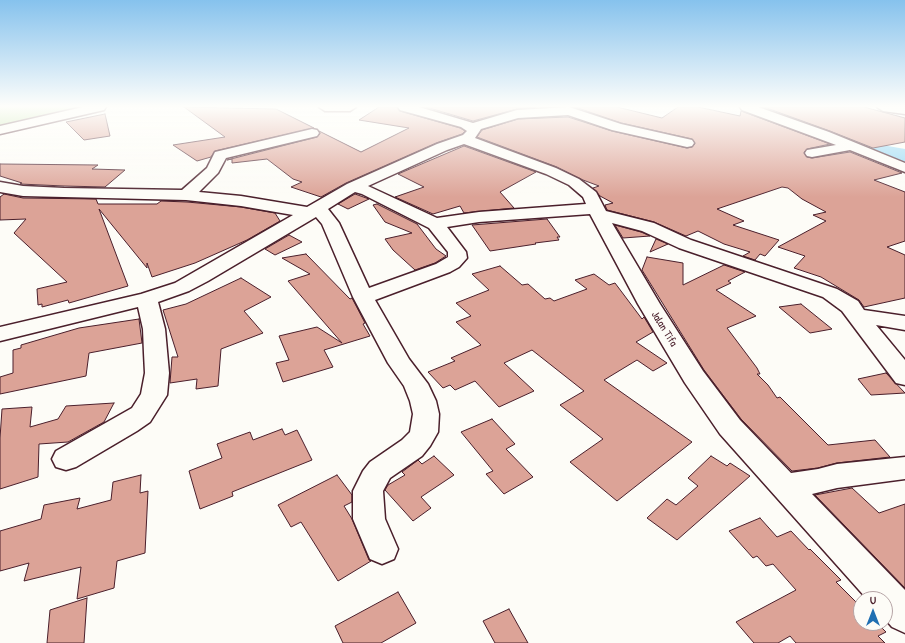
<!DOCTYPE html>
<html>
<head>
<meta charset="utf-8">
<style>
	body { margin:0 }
	#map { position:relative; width:905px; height:643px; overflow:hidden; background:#fdfcf7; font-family:"Patrick Hand",sans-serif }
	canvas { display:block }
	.north { position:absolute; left:853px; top:591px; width:40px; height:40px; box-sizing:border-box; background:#fdfcf7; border:1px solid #b5a4a5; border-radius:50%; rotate:0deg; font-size:11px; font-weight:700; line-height:16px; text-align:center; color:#4a1f2b }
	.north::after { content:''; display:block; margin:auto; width:14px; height:18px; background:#1f6fb2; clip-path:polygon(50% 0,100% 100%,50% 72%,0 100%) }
</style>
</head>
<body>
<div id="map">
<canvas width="905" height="643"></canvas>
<div class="north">U</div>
</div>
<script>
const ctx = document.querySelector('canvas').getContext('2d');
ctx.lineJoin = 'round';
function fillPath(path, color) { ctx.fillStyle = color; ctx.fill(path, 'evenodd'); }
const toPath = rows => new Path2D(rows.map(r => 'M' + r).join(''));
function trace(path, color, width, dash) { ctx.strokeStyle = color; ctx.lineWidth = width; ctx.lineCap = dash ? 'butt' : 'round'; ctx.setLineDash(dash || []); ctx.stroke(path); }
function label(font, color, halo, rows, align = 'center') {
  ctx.font = font + ' "Patrick Hand",sans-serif'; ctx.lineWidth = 3.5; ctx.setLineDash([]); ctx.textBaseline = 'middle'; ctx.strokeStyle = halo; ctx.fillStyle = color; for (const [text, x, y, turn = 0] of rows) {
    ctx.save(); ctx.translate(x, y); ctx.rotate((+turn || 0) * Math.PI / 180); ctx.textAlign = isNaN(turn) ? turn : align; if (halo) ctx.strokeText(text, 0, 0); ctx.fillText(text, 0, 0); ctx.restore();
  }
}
fillPath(toPath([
	[0,107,95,107,0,128]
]), '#b8de9a');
fillPath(toPath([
	[762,107,789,107,888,146,905,149,905,163,875,157,764,111,762,107]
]), '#93d7f5');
const building = toPath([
	[184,107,276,109,314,128,215,151,211,157,197,161,173,145,225,137,184,107],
	[379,107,397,107,400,111,460,128,465,131,462,134,436,143,346,183,321,197,291,187,302,182,293,179,267,159,232,163,232,159,227,160,317,137,320,134,319,131,361,152,409,128,359,120,379,107],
	[426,107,536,107,517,109,473,121,426,107],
	[575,107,617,107,662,118,678,107,698,107,740,116,741,111,830,144,807,149,804,152,807,157,812,158,850,152,902,173,874,180,905,192,905,241,887,247,905,255,905,298,864,307,859,300,821,277,794,268,805,256,778,247,826,221,813,215,826,212,802,199,788,188,782,187,717,209,744,221,733,225,779,240,765,256,760,254,755,260,743,256,750,252,724,244,698,231,686,236,654,222,607,210,605,205,613,203,600,196,593,188,599,186,583,180,557,167,477,137,482,130,518,119,568,117,612,131,687,148,692,147,695,144,692,139,621,123,575,107],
	[764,107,864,107,905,118,905,142,873,148,830,131,764,107],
	[105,114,110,136,84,140,66,122,105,114],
	[464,146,536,172,500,192,514,208,464,213,460,206,433,214,395,197,424,187,398,174,464,146],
	[0,164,98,165,92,169,125,170,105,187,64,186,20,184,22,183,0,176,0,164],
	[4,194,23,198,96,199,98,204,157,204,161,201,187,202,241,207,275,213,280,221,247,240,195,263,152,277,147,263,147,268,99,209,128,286,69,303,68,300,42,307,42,304,38,305,37,289,67,282,14,233,26,219,0,220,0,197,4,194],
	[355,194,369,199,348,209,338,204,355,194],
	[377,204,417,224,436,249,446,256,435,263,415,270,393,250,385,239,412,233,385,222,373,205,377,204],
	[547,219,560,237,557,237,559,240,535,243,536,244,490,251,472,225,547,219],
	[615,225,641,232,650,236,623,238,615,225],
	[289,235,302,242,275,255,265,249,289,235],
	[656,239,668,244,650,252,656,239],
	[306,254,350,299,352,298,365,323,363,324,370,336,324,350,333,367,283,382,276,363,289,360,279,336,317,327,342,343,288,281,310,274,282,258,306,254],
	[647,257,683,263,683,285,724,265,745,272,728,281,731,283,716,290,756,316,727,328,757,368,760,374,757,374,768,385,777,398,780,397,828,445,875,440,890,457,837,463,818,468,792,471,741,419,704,370,642,270,647,257],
	[500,266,522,285,528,284,545,299,550,298,554,301,587,289,575,280,594,274,609,285,615,283,642,319,644,317,653,332,636,342,667,363,653,371,637,360,604,380,692,442,617,501,570,462,603,439,560,405,584,391,532,350,504,363,534,391,499,407,475,381,455,390,450,385,443,388,428,372,455,361,451,358,481,345,456,322,471,316,456,303,489,290,472,274,500,266],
	[241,278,271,297,244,311,263,333,221,349,218,386,196,389,197,379,170,383,172,357,178,357,163,310,186,304,241,278],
	[801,304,832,329,810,333,779,307,801,304],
	[139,319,142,343,89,353,86,376,0,394,0,377,13,373,13,350,21,348,21,345,79,328,139,319],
	[886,373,905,393,871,395,858,379,886,373],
	[114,403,104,422,68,442,39,444,38,477,0,489,0,438,2,409,32,407,30,427,58,419,66,406,114,403],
	[492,419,515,444,506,449,533,477,504,494,486,474,493,471,461,432,492,419],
	[282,429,285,435,297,430,312,460,232,492,233,496,200,509,189,471,222,458,217,444,250,432,253,440,282,429],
	[434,456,454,475,421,497,431,508,413,521,385,490,388,485,405,475,402,472,418,460,422,464,434,456],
	[711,456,727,466,730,463,750,476,677,540,647,518,667,499,676,505,698,486,688,478,711,456],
	[141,475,140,493,148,491,145,553,117,561,114,588,77,599,81,567,24,581,29,563,0,571,0,531,41,519,44,505,80,498,77,509,111,500,113,482,141,475],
	[337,475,352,495,352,502,344,506,352,519,369,560,371,561,338,581,301,522,291,527,278,505,337,475],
	[852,488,879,513,905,504,905,588,815,495,852,488],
	[760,518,777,537,791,531,809,550,810,549,841,580,836,582,861,607,861,623,877,623,886,632,878,636,885,643,796,643,790,636,778,643,754,643,736,622,796,590,773,564,766,566,757,556,753,558,729,531,760,518],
	[398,592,416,623,381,643,343,643,335,626,398,592],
	[87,598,84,643,47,643,50,610,87,598],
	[509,609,528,643,495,643,483,621,509,609]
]);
fillPath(building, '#dca397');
trace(building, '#4a1f2b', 1);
const minor = toPath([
	[319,107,356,107,350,111,325,111,319,107],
	[398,107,419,107,473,123,517,110,569,107,621,124,692,140,694,143,692,146,687,147,612,130,568,115,518,118,481,129,475,138,556,168,579,179,596,192,606,211,654,223,691,240,837,289,858,301,864,310,905,316,905,330,876,325,905,360,905,385,896,383,842,311,823,297,679,248,642,231,612,223,660,304,703,371,740,420,791,473,818,469,837,464,905,457,905,479,837,488,812,494,905,590,905,633,892,627,885,619,885,599,867,599,720,434,685,383,638,304,590,214,479,222,447,227,466,252,467,258,459,267,450,272,375,300,409,359,428,384,436,401,439,414,438,432,430,446,422,456,390,478,383,491,385,519,398,549,394,559,382,564,370,559,353,519,353,491,363,471,370,462,402,440,410,432,413,414,410,401,404,386,388,363,353,297,322,224,316,217,208,281,189,291,158,302,165,329,169,373,167,395,150,422,137,431,76,467,66,470,56,467,52,459,56,451,132,408,141,394,145,373,144,353,143,329,138,307,0,341,0,327,141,294,175,283,293,215,241,206,186,200,23,196,0,192,0,182,23,186,64,188,182,190,207,168,215,152,312,129,317,130,319,133,317,136,226,158,218,173,199,192,241,196,307,207,347,184,437,144,463,135,467,131,461,127,400,110,398,107],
	[464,144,546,174,569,185,583,197,586,204,479,212,437,218,368,186,447,150,464,144],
	[355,192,362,194,429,228,448,252,448,257,436,264,369,288,339,223,328,209,355,192],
	[740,107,758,107,829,132,905,163,905,172,850,150,812,157,807,156,805,153,807,150,836,145,742,110,740,107]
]);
const highway = toPath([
	[83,107,106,107,104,110,0,134,0,126,83,107],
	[877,107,905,107,905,114,883,111,877,107]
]);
trace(minor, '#4a1f2b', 3);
trace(highway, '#4a1f2b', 3);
fillPath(minor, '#fdfcf7');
fillPath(highway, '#fdfcf7');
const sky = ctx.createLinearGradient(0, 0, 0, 197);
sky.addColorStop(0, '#86c2ed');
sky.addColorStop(0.54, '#fefefb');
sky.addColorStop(1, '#fefefb00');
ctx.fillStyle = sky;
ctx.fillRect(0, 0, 905, 197);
label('11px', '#4a1f2b', '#fdfcf7', [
	["Jalan Tifa",664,329,58]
]);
</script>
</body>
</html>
